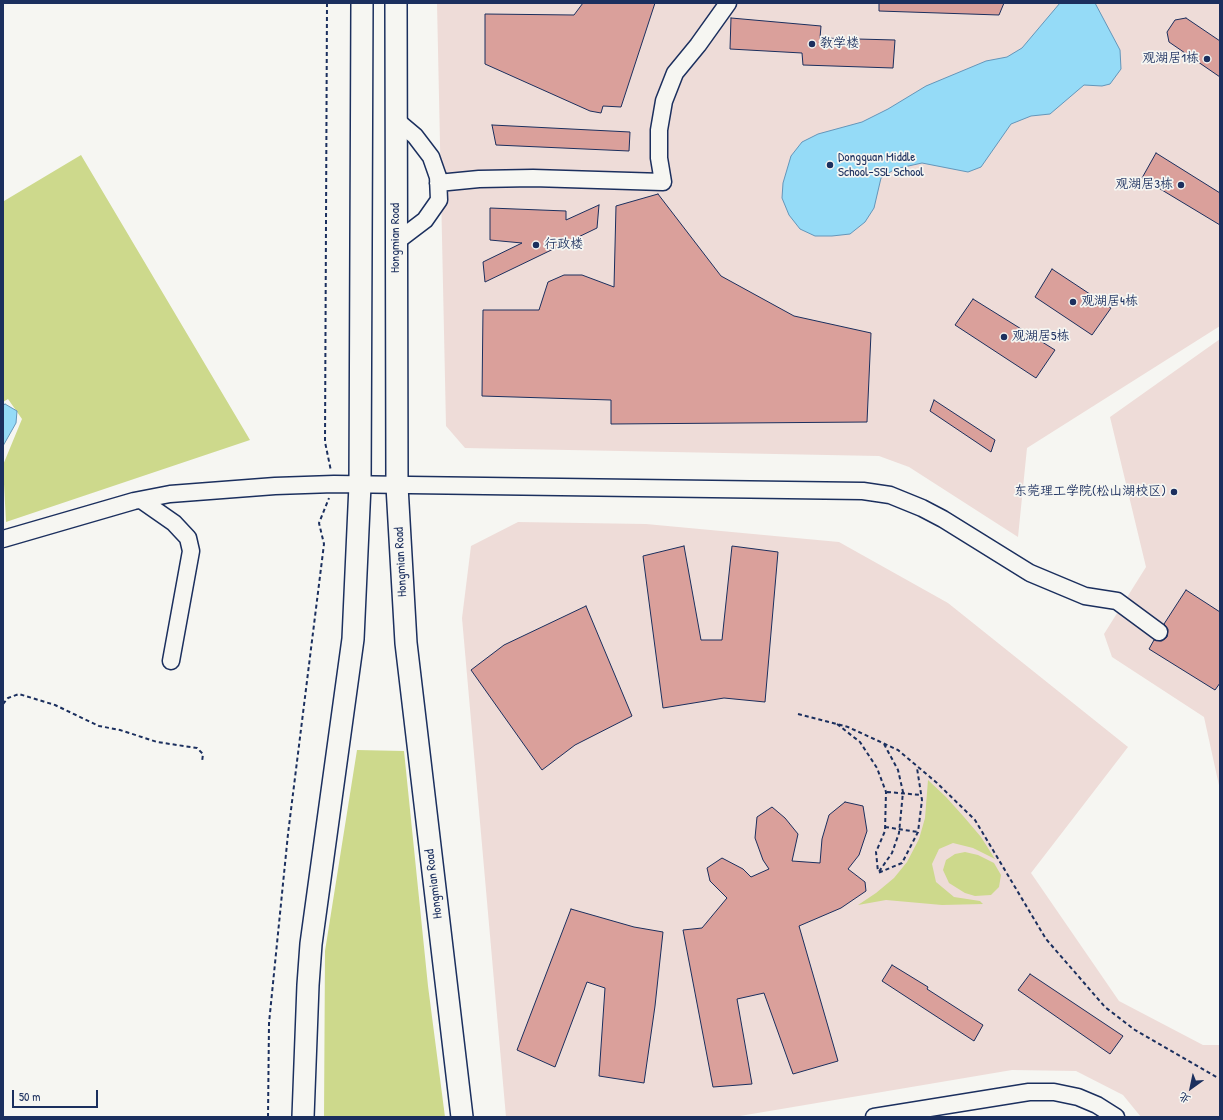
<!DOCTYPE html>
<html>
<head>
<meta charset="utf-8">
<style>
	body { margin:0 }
	#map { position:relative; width:1223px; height:1120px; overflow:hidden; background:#f6f6f2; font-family:"Patrick Hand","LXGW WenKai TC",sans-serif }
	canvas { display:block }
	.frame { position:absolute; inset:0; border:4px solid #1b2f5e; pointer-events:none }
	.north { position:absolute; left:1171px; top:1068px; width:40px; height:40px; -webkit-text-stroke:3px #f6f6f2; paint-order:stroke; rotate:213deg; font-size:11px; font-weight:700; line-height:16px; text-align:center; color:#1b2f5e }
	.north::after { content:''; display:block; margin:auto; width:14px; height:18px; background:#1b2f5e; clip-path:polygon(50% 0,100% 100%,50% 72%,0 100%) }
	.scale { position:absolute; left:12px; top:1090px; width:86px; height:18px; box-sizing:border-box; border:2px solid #1b2f5e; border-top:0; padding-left:5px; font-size:12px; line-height:14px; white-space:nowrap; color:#1b2f5e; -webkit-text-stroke:3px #f6f6f2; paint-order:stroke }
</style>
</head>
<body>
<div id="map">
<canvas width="1223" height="1120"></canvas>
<div class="frame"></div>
<div class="north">北</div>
<div class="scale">50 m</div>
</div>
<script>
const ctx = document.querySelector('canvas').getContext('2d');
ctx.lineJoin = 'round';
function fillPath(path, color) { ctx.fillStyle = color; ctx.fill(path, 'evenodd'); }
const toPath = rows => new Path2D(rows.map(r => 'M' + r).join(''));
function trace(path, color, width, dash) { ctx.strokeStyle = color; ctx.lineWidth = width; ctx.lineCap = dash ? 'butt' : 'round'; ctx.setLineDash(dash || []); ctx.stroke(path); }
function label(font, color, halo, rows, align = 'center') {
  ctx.font = font + ' "Patrick Hand","LXGW WenKai TC",sans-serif'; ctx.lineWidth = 3.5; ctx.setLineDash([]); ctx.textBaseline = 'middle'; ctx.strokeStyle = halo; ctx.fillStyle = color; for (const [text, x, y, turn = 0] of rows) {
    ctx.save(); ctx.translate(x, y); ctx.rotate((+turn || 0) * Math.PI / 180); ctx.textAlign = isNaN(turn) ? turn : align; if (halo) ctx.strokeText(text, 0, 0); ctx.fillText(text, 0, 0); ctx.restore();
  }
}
fillPath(toPath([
	[437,3,1220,3,1220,326,1027,448,1018,537,909,467,879,456,465,448,446,426],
	[1220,339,1220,790,1204,717,1112,657,1104,634,1146,567,1110,417],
	[518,522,646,524,839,542,948,603,1128,747,1031,873,1119,1001,1203,1045,1220,1045,1220,1117,1141,1117,1123,1095,1076,1071,1012,1070,734,1117,506,1117,462,618,471,546]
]), '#eedcd8');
fillPath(toPath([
	[81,155,250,440,6,522,3,465,22,419,8,399,3,402,3,199,4,201],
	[357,750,404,751,428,986,445,1117,324,1117,325,951],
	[928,780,946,797,964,817,981,837,995,859,973,848,953,843,939,849,932,864,936,882,954,897,980,901,983,904,942,905,886,900,858,905,876,893,894,878,907,862,919,839,925,818],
	[965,852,978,855,994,863,1001,875,999,887,991,895,975,896,965,893,949,883,943,870,946,860,955,854]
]), '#cdd98c');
const water = toPath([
	[1060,3,1095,3,1120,50,1121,69,1110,84,1102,86,1084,85,1050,114,1031,116,1011,124,981,167,968,172,922,163,895,169,881,178,874,208,865,222,850,234,832,236,815,236,800,229,789,215,782,198,783,183,791,156,802,142,818,134,862,122,888,109,926,86,986,61,1007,57,1022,48,1060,3],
	[5,404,17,411,16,423,3,446,3,406,5,404]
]);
fillPath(water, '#95dbf7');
trace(water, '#6496ba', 1);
const building = toPath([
	[583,3,655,3,621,107,603,106,601,113,590,111,485,64,485,14,574,15,583,3],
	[879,3,1004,3,999,15,879,11,879,3],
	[731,18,821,26,820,38,895,40,893,68,803,65,802,53,730,49,731,18],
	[1186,18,1220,41,1220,77,1169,42,1167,32,1175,20,1186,18],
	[492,125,630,132,629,151,496,145,492,125],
	[1156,153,1220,193,1220,225,1142,178,1156,153],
	[658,194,721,276,794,316,871,333,867,422,611,424,611,400,482,396,483,310,539,310,548,282,564,275,582,275,614,287,616,206,658,194],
	[599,205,597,228,485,282,483,262,522,243,490,240,490,208,566,211,566,220,599,205],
	[1052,269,1111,308,1092,335,1035,297,1052,269],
	[973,299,1055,350,1036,378,955,325,973,299],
	[934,400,995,440,991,452,930,411,934,400],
	[684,546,701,640,722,640,732,546,778,552,765,702,724,698,663,708,643,556,684,546],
	[1186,590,1220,612,1220,683,1215,690,1149,649,1154,640,1162,641,1167,637,1168,629,1164,624,1186,590],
	[586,606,632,716,575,745,542,770,471,670,504,645,586,606],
	[845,802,863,806,867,831,859,855,848,869,865,882,866,891,841,908,799,926,838,1061,793,1074,764,993,737,999,752,1084,713,1087,683,930,702,928,727,898,710,881,707,868,722,858,743,869,751,877,769,869,763,860,755,838,757,817,772,807,785,818,798,834,792,861,820,863,822,839,829,815,845,802],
	[571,909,634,927,663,932,655,1006,644,1083,599,1076,605,988,587,982,555,1067,517,1050,571,909],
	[892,965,928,987,927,989,983,1025,974,1041,882,981,892,965],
	[1030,974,1123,1036,1110,1054,1018,990,1030,974]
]);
fillPath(building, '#daa09b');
trace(building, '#1b2f5e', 1);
const minor = toPath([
	[396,120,415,136,431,157,438,177,439,200,425,220,396,242],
	[438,183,479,179,533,178,663,182,659,158,659,130,664,101,675,73,698,45,728,3],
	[141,500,174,523,188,538,191,551,171,661],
	[3,539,134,501,170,494,275,486,334,484,863,491,890,495,922,508,943,519,1030,573,1085,596,1117,601,1159,632],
	[874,1117,1029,1092,1054,1092,1078,1097,1097,1105,1116,1117]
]);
const major = toPath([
	[396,3,397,486,406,643,462,1117],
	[303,1117,308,985,311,944,353,639,360,485,362,3]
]);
trace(minor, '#1b2f5e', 19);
trace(major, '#1b2f5e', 24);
trace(toPath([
	[327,3,325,442,331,471],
	[3,704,8,698,19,694,55,705,99,726,120,730,157,742,197,748,203,754,202,762],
	[798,714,848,727,898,750,937,783,975,820,1046,939,1105,1007,1135,1030,1218,1078],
	[837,724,860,742,877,768,886,792,885,831,876,852,878,872],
	[884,744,898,770,903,792,899,833,892,853,878,873,902,863,918,832,922,800,917,768],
	[887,792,921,795],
	[885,827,918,832],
	[268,1117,269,1023,288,834,324,544,319,523,329,498]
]), '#1b2f5e', 2, [4, 3]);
trace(minor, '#f6f6f2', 16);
trace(major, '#f6f6f2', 21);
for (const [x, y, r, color] of [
	[812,44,4,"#1b2f5e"],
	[1207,59,4,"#1b2f5e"],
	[830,165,4,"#1b2f5e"],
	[1181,185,4,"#1b2f5e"],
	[536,245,4,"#1b2f5e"],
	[1073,302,4,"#1b2f5e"],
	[1004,337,4,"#1b2f5e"],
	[1174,492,4,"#1b2f5e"]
]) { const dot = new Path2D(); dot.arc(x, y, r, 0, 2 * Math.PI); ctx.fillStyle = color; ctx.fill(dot); trace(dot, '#f6f6f2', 1.5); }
label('13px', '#1b2f5e', '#f6f6f2', [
	["教学楼",820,44],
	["观湖居1栋",1199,59,"right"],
	["Dongguan Middle",838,158],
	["School-SSL School",838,173],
	["观湖居3栋",1173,185,"right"],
	["行政楼",544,245],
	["观湖居4栋",1081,302],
	["观湖居5栋",1012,337],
	["东莞理工学院(松山湖校区)",1166,492,"right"]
], 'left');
label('13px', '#1b2f5e', '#f6f6f2', [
	["Hongmian Road",396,238,-90],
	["Hongmian Road",401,562,-93],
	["Hongmian Road",434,884,-97]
]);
</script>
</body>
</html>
